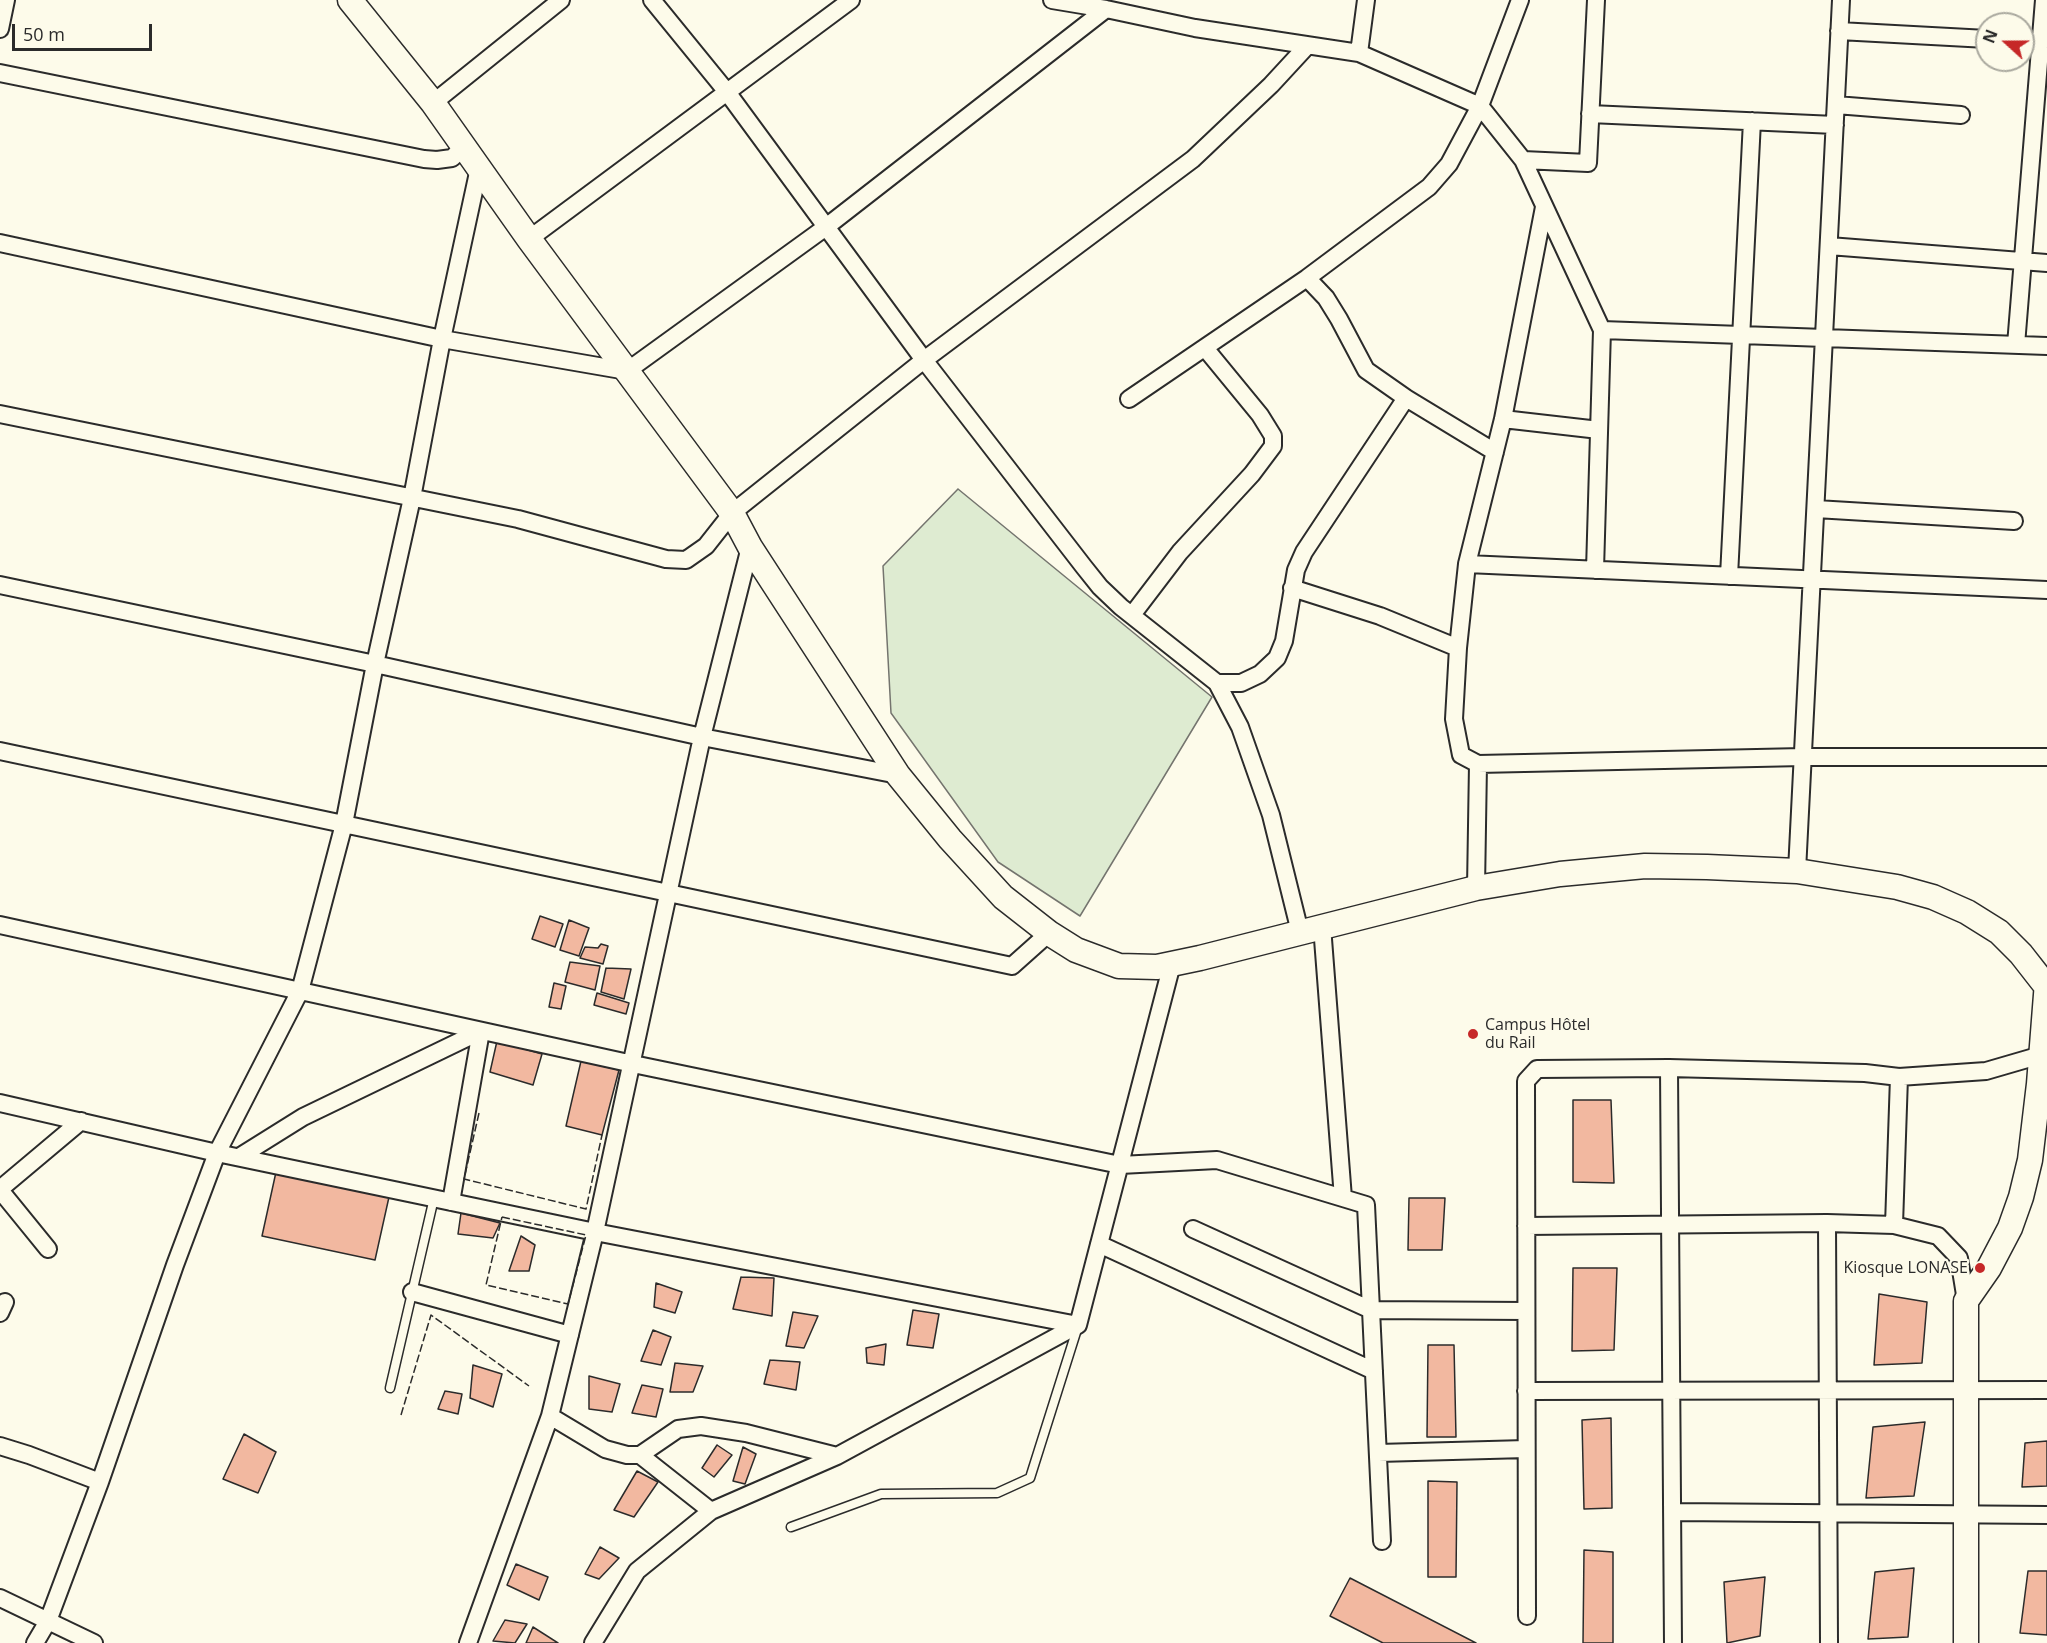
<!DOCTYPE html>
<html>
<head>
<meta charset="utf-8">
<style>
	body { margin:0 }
	#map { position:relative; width:2047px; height:1643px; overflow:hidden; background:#fdfbea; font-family:"Open Sans",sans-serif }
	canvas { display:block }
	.north { position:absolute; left:1975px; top:12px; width:60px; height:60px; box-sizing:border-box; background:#fdfbea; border:2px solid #a9a89e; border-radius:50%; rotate:291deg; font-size:16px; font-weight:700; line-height:24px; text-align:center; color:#2b2b2b }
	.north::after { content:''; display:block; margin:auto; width:21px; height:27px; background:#c62828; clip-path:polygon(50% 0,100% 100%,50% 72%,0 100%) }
	.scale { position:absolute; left:12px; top:24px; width:140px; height:27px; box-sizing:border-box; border:3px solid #2b2b2b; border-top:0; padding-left:8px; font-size:18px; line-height:21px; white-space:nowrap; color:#2b2b2b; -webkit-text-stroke:4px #fdfbea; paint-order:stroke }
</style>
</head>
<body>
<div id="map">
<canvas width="2047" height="1643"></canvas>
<div class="north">N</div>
<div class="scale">50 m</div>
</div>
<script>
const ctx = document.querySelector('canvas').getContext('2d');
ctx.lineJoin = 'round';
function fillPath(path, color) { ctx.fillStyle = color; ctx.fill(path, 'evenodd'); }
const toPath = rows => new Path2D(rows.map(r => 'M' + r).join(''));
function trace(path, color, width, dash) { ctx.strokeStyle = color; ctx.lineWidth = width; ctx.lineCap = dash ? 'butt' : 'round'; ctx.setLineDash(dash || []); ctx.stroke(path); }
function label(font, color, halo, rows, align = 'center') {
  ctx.font = font + ' "Open Sans",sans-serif'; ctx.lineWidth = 4.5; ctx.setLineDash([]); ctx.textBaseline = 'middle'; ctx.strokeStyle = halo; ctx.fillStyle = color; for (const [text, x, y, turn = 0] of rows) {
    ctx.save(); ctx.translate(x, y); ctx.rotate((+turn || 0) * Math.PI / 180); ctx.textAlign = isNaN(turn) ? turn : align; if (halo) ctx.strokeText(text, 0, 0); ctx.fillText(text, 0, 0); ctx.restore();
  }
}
const green = toPath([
	[958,489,1212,697,1080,916,998,862,891,713,883,566,958,489]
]);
fillPath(green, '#deebd1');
trace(green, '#74746e', 1.5);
const building = toPath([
	[540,916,563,924,555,947,532,939,540,916],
	[569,920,589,928,579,956,560,950,569,920],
	[601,944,608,946,603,964,580,958,585,947,598,948,601,944],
	[570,962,600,966,595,990,565,982,570,962],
	[606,968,631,969,624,999,601,992,606,968],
	[554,983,566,986,561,1009,549,1007,554,983],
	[597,993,629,1003,626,1014,594,1005,597,993],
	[497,1041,542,1054,533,1085,490,1072,497,1041],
	[581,1061,619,1070,602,1135,566,1126,581,1061],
	[1573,1100,1611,1100,1614,1183,1573,1182,1573,1100],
	[276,1172,389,1197,375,1260,262,1236,276,1172],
	[1409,1198,1445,1198,1442,1250,1408,1250,1409,1198],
	[461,1213,500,1223,493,1238,458,1234,461,1213],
	[521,1236,535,1245,529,1271,509,1271,521,1236],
	[1573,1268,1617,1268,1614,1350,1572,1351,1573,1268],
	[741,1277,774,1278,772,1316,733,1309,741,1277],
	[656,1283,682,1292,675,1313,654,1307,656,1283],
	[1879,1294,1927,1302,1922,1363,1874,1365,1879,1294],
	[913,1310,939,1314,933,1348,907,1345,913,1310],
	[793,1312,818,1316,804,1348,786,1346,793,1312],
	[653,1330,671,1337,661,1365,641,1361,653,1330],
	[886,1344,884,1365,867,1363,866,1348,886,1344],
	[1428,1345,1454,1345,1456,1437,1427,1437,1428,1345],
	[770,1360,800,1362,796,1390,764,1384,770,1360],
	[675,1363,703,1366,693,1392,670,1392,675,1363],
	[473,1365,502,1374,493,1407,470,1398,473,1365],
	[589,1376,620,1384,612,1412,589,1409,589,1376],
	[642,1385,663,1389,656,1417,632,1413,642,1385],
	[445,1391,462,1394,458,1414,438,1409,445,1391],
	[1611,1418,1612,1508,1584,1509,1582,1420,1611,1418],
	[1925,1422,1914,1496,1866,1498,1873,1427,1925,1422],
	[244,1434,276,1452,258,1493,223,1479,244,1434],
	[2047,1441,2047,1486,2022,1487,2025,1443,2047,1441],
	[717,1445,732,1455,714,1477,702,1468,717,1445],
	[743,1447,756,1454,745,1484,733,1481,743,1447],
	[637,1471,658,1482,634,1517,614,1510,637,1471],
	[1428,1481,1457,1482,1456,1577,1428,1577,1428,1481],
	[600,1547,619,1558,599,1579,585,1574,600,1547],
	[1584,1550,1613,1552,1613,1643,1583,1643,1584,1550],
	[516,1564,548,1577,539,1600,507,1585,516,1564],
	[1914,1568,1908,1637,1868,1639,1875,1572,1914,1568],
	[2028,1571,2047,1571,2047,1635,2020,1633,2028,1571],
	[1765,1577,1760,1636,1727,1643,1724,1582,1765,1577],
	[1350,1578,1476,1643,1383,1643,1330,1616,1350,1578],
	[505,1620,527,1624,515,1643,493,1641,505,1620],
	[533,1627,558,1643,526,1643,533,1627]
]);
fillPath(building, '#f2b8a0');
trace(building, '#2b2b2b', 1.5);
const lane = toPath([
	[390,1388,434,1198],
	[791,1527,881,1494,997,1493,1030,1478,1078,1326]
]);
const street = toPath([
	[652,0,727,92,924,360,1084,567,1100,587,1121,607,1217,683,1240,727,1271,815,1300,932],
	[1052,0,1106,9,1195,28,1359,53,1480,106,1523,160,1602,330,1595,570],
	[0,29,6,0],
	[1839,31,1987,39],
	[2023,41,2041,42],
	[1359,53,1366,0],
	[0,73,424,159,437,160,452,158,464,147],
	[433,103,561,0],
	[1836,105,1961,115],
	[1590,114,1835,125],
	[1523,160,1588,163,1596,0],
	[1544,207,1503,419,1467,564,1458,648,1454,719,1461,755,1478,764,1803,757,2047,757],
	[529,239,851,0],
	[0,243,442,339,627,371,826,227,1106,9],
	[1829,246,2047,263],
	[1307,278,1326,298,1339,319,1366,370,1406,398,1495,452],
	[1602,330,2047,346],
	[2016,345,2044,0],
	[1129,399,1307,278,1429,187,1449,164,1480,106,1520,0],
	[0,414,518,519,666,559,686,560,706,546,732,513,924,360,1193,159,1271,85,1307,46],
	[1503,419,1599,430],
	[1816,509,2014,521],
	[1467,564,2047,590],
	[1729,576,1752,121],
	[0,585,375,664,702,737,898,775],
	[1292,588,1380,616,1458,648],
	[1132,615,1180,552,1252,474,1273,446,1273,436,1260,415,1205,348],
	[1217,683,1241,683,1260,674,1277,658,1284,641,1296,570,1304,552,1406,398],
	[0,751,1012,966,1049,933],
	[1797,871,1841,0],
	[1476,888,1478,764],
	[0,925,633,1064,1120,1165,1217,1160,1366,1205,1382,1541],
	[1322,926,1343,1198],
	[1669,1068,1673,1643],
	[1899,1077,1894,1225,1938,1236,1959,1258,1966,1301],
	[0,1103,217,1153,595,1232,1078,1325],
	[239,1157,303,1117,481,1031],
	[0,1189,81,1121],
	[0,1190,48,1249],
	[451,1202,481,1031],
	[1827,1223,1829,1643],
	[1526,1226,1827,1223,1894,1225],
	[1193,1229,1371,1310,1526,1311],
	[1099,1244,1374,1371],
	[412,1292,570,1335],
	[0,1313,5,1302],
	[1526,1391,2047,1390],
	[550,1416,605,1449,627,1455,640,1455,678,1429,701,1426,746,1433,837,1456],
	[0,1446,29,1455,100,1482],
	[1378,1453,1526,1449],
	[640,1455,711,1511],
	[1672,1512,2047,1515],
	[0,1598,94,1643],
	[1527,1616,1526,1081,1537,1069,1669,1068,1865,1073,1899,1077,1986,1071,2041,1055],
	[35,1643,48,1621,100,1482,175,1265,217,1153,300,991,344,824,375,664,412,498,442,339,479,168],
	[468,1643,550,1416,595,1232,702,737,750,547],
	[593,1643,637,1571,711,1511,837,1456,1078,1325,1172,964]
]);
const secondary = toPath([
	[350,0,433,103,529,239,732,513,750,547,898,775,950,839,1003,897,1049,933,1076,950,1119,966,1157,967,1200,958,1476,888,1560,874,1645,866,1707,867,1797,871,1897,887,1933,897,1967,912,1999,932,2021,954,2046,986],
	[1966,1643,1966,1301,1989,1268,2010,1228,2021,1197,2030,1160,2039,1084,2047,982]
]);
trace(lane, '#2b2b2b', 11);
trace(street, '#2b2b2b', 20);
trace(secondary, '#2b2b2b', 27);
trace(lane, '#fdfbea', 8);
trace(street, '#fdfbea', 16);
trace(secondary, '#fdfbea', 24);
trace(toPath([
	[479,1113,464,1179,586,1209,602,1135],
	[502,1217,586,1235,568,1304,486,1285,502,1217],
	[401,1415,431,1315,529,1386]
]), '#2b2b2b', 1.5, [8, 3]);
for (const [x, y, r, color] of [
	[1473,1034,6,"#c62828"],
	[1980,1268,6,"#c62828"]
]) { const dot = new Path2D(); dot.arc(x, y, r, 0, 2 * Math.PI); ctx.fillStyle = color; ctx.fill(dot); trace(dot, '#fdfbea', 2); }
label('16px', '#2b2b2b', '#fdfbea', [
	["Campus Hôtel",1485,1025],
	["du Rail",1485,1043],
	["Kiosque LONASE",1968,1268,"right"]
], 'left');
</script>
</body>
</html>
